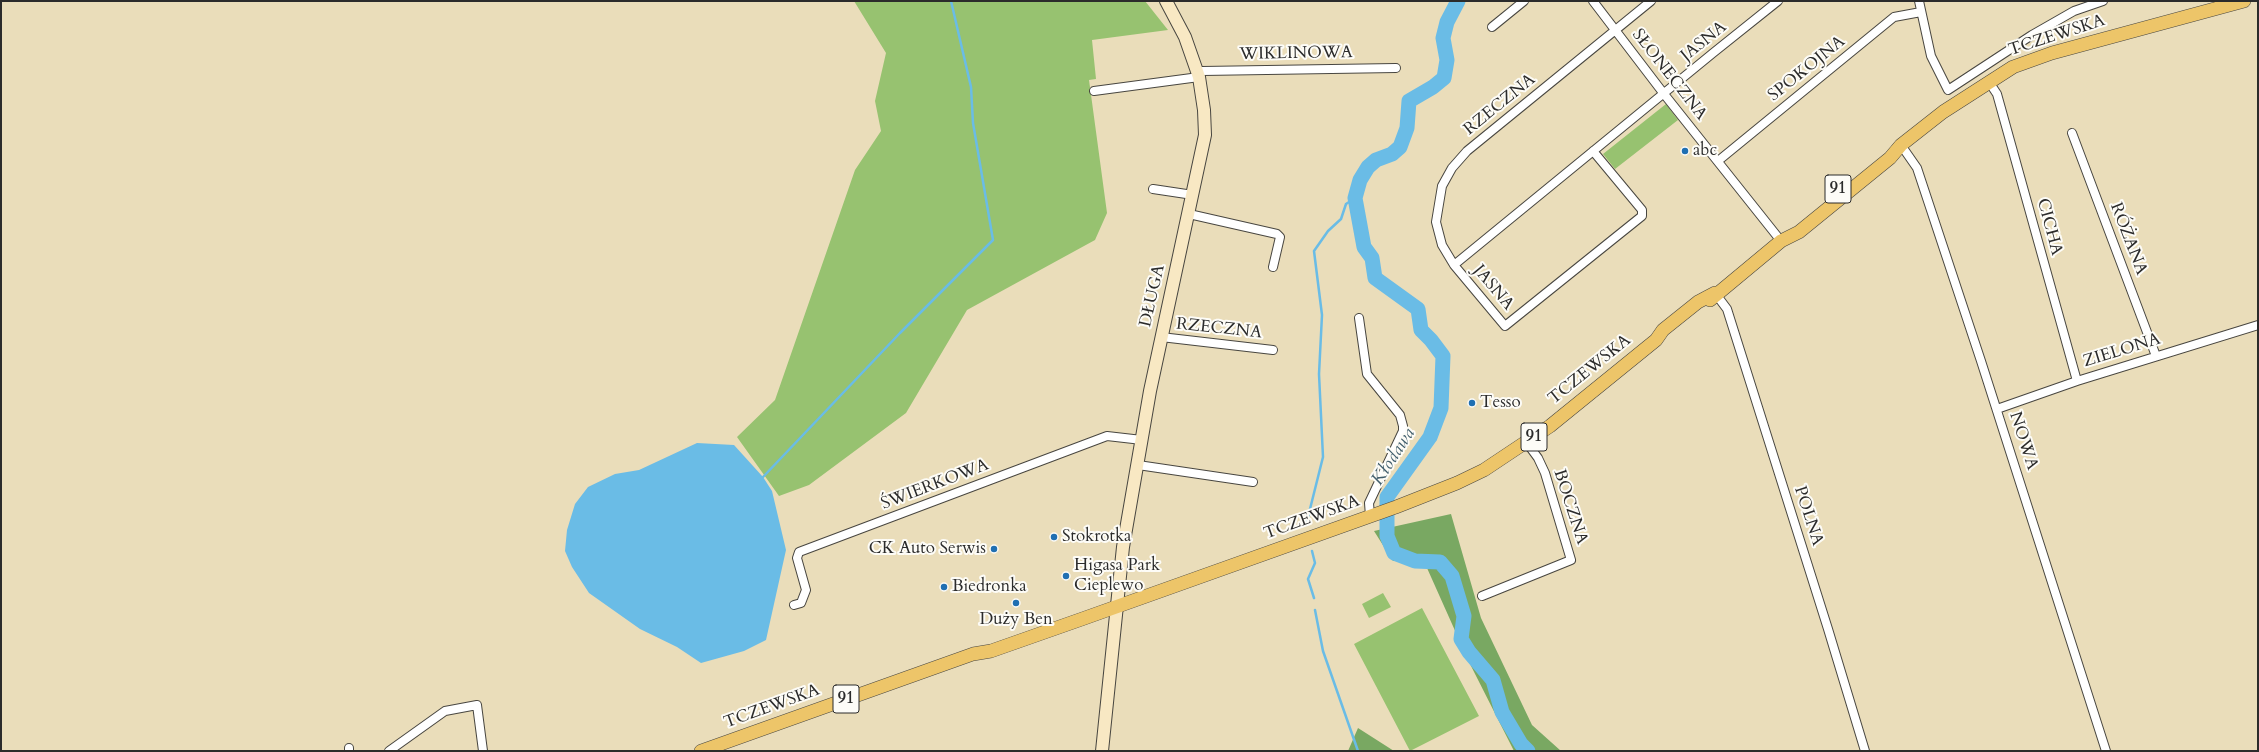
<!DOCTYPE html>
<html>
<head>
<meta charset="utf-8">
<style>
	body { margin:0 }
	#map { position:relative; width:2259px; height:752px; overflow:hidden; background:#eaddba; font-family:Cardo,serif }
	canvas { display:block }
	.frame { position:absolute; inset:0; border:2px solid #2b2b2b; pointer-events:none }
</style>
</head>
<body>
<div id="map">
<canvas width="2259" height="752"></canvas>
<div class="frame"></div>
</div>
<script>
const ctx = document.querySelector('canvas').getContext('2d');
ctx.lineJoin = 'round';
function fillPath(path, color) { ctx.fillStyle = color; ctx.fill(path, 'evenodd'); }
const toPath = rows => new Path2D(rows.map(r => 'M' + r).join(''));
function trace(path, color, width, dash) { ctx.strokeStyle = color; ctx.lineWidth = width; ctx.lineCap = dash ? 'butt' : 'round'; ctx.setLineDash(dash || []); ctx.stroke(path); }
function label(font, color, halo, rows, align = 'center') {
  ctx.font = font + ' Cardo,serif'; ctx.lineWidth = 4; ctx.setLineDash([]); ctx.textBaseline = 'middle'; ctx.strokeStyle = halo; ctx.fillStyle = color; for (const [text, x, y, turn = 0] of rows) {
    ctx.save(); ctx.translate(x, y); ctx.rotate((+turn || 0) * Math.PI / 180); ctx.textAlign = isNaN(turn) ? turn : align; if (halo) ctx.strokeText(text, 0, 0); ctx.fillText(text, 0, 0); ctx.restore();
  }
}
fillPath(toPath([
	[854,1,1145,1,1168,30,1092,40,1096,79,1089,80,1107,213,1095,240,967,310,906,413,809,485,779,496,737,437,775,400,855,170,881,131,875,101,886,53],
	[1666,104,1678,120,1615,169,1603,154],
	[1383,593,1391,607,1369,618,1362,604],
	[1422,608,1479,716,1410,751,1354,644]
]), '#97c270');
fillPath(toPath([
	[1451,514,1481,618,1532,725,1561,751,1514,751,1469,662,1423,559,1393,561,1374,531],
	[1358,728,1394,751,1348,751]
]), '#79a862');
fillPath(toPath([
	[697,443,734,445,763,477,772,491,786,550,766,640,744,651,701,663,677,647,640,629,589,593,572,567,565,551,567,530,575,504,588,487,615,474,639,470]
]), '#6abce6');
trace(toPath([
	[763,477,900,333,993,240,973,123,971,87,951,1],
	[1306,525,1323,457,1319,374,1322,315,1314,251,1328,231,1341,219,1346,204,1355,198],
	[1312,551,1315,563,1308,579,1314,598],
	[1315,610,1323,651,1358,751]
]), '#6abce6', 2.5);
trace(toPath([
	[1458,1,1447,22,1443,38,1447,60,1444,78,1433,87,1409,101,1407,128,1400,147,1392,154,1376,160,1368,167,1360,180,1355,198,1364,247,1372,258,1375,278,1418,309,1421,330,1431,340,1443,356,1441,408,1430,437,1387,497,1387,536,1394,553,1415,561,1440,562,1452,576,1464,616,1461,639,1469,652,1493,680,1502,712,1521,744,1528,751]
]), '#6abce6', 15);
const street = toPath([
	[1593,1,1664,94,1781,241],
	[1919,1,1931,56,1948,90,2032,35,2074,11,2103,1],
	[1492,27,1524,1],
	[1197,73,1202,71,1396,68],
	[1989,82,1997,94,2077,381],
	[1094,91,1199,77],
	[2072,133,2156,356],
	[1901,145,1917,168,1981,361,2106,751],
	[1593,151,1642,210,1642,216,1505,326,1454,265,1713,53,1778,1],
	[1718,161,1894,17,1921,12],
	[1153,189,1193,195],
	[1189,214,1277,234,1280,237,1273,267],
	[1454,265,1442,245,1436,222,1442,186,1452,168,1467,151,1651,1],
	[1715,293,1727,309,1828,629,1865,751],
	[1359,318,1367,374,1400,415,1403,426,1403,431,1369,503,1370,516],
	[1161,337,1273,350],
	[1997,409,2077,381,2258,325],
	[1138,465,1253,482],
	[1482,596,1571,560,1545,473,1538,458,1527,443],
	[794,605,801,603,806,590,797,558,799,552,1107,436,1142,440],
	[349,748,349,751],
	[389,751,445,711,477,705,483,751]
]);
const secondary = toPath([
	[1102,751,1123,547,1150,391,1205,135,1204,110,1199,77,1185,37,1166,1]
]);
const primary = toPath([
	[1710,300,1781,241,1799,232,1890,158,1901,145,1943,112,2013,67,2052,53,2244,1],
	[701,751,973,654,991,651,1082,619,1396,507,1457,483,1484,470,1550,426,1656,340,1663,330,1698,302,1715,293]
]);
trace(street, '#484640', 10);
trace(secondary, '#484640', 14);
trace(primary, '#484640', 14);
trace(street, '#fff', 8);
trace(secondary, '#f8e8c3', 12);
trace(primary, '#edc569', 13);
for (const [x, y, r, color] of [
	[1685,151,4,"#1f6fb2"],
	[1472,403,4,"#1f6fb2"],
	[1054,537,4,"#1f6fb2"],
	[994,549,4,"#1f6fb2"],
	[1066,576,4,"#1f6fb2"],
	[944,587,4,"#1f6fb2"],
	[1016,603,4,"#1f6fb2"]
]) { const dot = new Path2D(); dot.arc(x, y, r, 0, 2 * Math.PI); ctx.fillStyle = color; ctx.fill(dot); trace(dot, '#fdfcf7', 1.5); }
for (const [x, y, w] of [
	[1838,189,26],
	[1534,437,26],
	[846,699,26]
]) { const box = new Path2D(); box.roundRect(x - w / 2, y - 14, w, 28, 3); ctx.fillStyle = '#fdfcf7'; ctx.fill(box); trace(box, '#2b2b2b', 1); }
label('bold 16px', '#2b2b2b', null, [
	["91",1838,189],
	["91",1534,437],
	["91",846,699]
]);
label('17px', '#2b2b2b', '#fdfcf7', [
	["TCZEWSKA",2057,36,-18],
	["JASNA",1704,42,-39],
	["WIKLINOWA",1296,54,-1],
	["SPOKOJNA",1807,69,-39],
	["SŁONECZNA",1669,75,52],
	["RZECZNA",1500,105,-39],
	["CICHA",2049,227,75],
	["RÓŻANA",2128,239,69],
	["JASNA",1493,288,50],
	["DŁUGA",1153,296,-77],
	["RZECZNA",1219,329,6],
	["ZIELONA",2122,351,-17],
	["TCZEWSKA",1590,370,-39],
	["NOWA",2023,441,72],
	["ŚWIERKOWA",935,485,-21],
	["BOCZNA",1570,507,72],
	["POLNA",1808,516,72],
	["TCZEWSKA",1312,518,-20],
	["TCZEWSKA",772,707,-20]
]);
label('17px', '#2b2b2b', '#fdfcf7', [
	["abc",1693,151],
	["Tesso",1480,403],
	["Stokrotka",1062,537],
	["CK Auto Serwis",986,549,"right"],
	["Higasa Park",1074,566],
	["Cieplewo",1074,586],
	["Biedronka",952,587],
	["Duży Ben",1016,620,"center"]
], 'left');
label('italic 18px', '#415e6c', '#fdfcf7', [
	["Kłodawa",1394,457,-57]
]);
</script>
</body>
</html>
